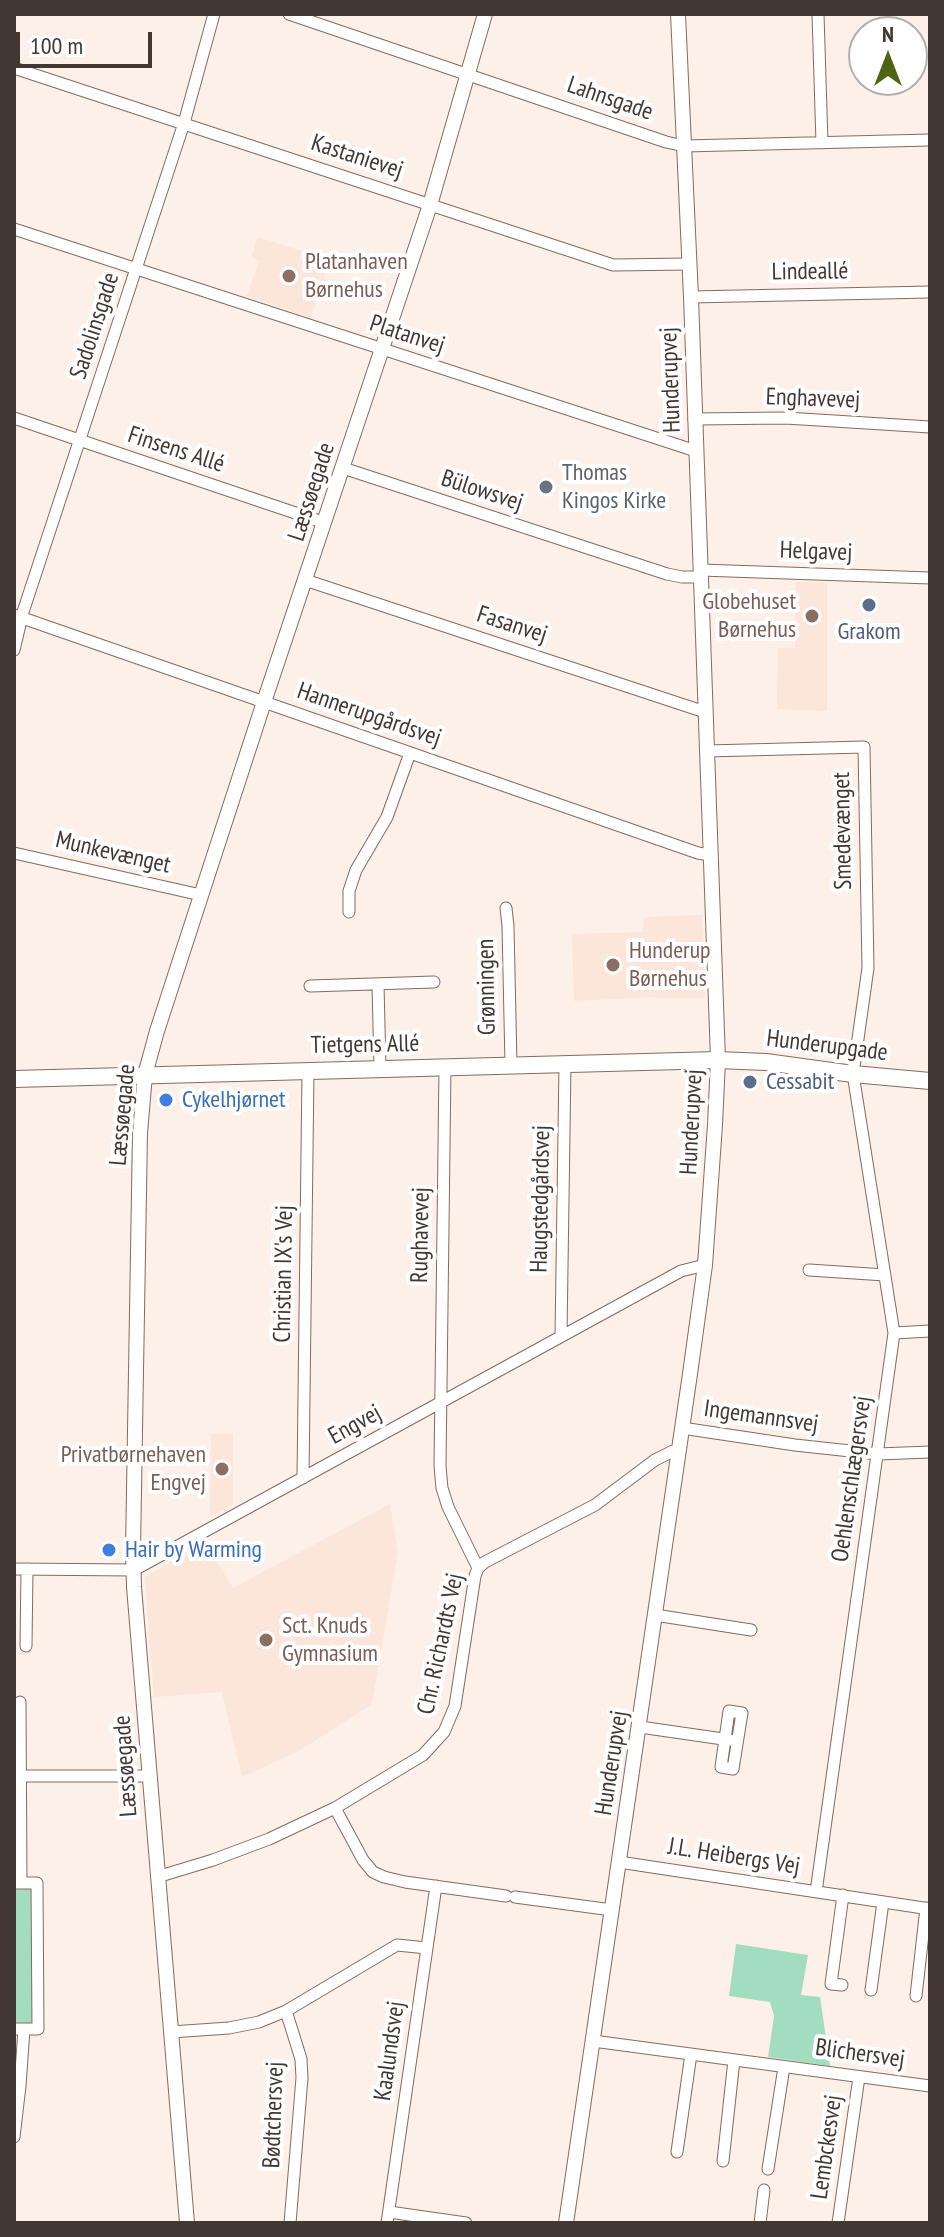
<!DOCTYPE html>
<html>
<head>
<meta charset="utf-8">
<style>
	body { margin:0 }
	#map { position:relative; width:944px; height:2237px; overflow:hidden; background:#fcf0e9; font-family:"PT Sans Narrow",sans-serif }
	canvas { display:block }
	.frame { position:absolute; inset:0; border:16px solid #433731; pointer-events:none }
	.north { position:absolute; left:848px; top:16px; width:80px; height:80px; box-sizing:border-box; background:#fff; border:2px solid #b4afad; border-radius:50%; rotate:0deg; font-size:22px; font-weight:700; line-height:32px; text-align:center; color:#433731 }
	.north::after { content:''; display:block; margin:auto; width:28px; height:36px; background:#4d6412; clip-path:polygon(50% 0,100% 100%,50% 72%,0 100%) }
	.scale { position:absolute; left:16px; top:32px; width:136px; height:36px; box-sizing:border-box; border:4px solid #433731; border-top:0; padding-left:10px; font-size:24px; line-height:28px; white-space:nowrap; color:#433731; -webkit-text-stroke:6px #fff; paint-order:stroke }
</style>
</head>
<body>
<div id="map">
<canvas width="944" height="2237"></canvas>
<div class="frame"></div>
<div class="north">N</div>
<div class="scale">100 m</div>
</div>
<script>
const ctx = document.querySelector('canvas').getContext('2d');
ctx.lineJoin = 'round';
function fillPath(path, color) { ctx.fillStyle = color; ctx.fill(path, 'evenodd'); }
const toPath = rows => new Path2D(rows.map(r => 'M' + r).join(''));
function trace(path, color, width, dash) { ctx.strokeStyle = color; ctx.lineWidth = width; ctx.lineCap = dash ? 'butt' : 'round'; ctx.setLineDash(dash || []); ctx.stroke(path); }
function label(font, color, halo, rows, align = 'center') {
  ctx.font = font + ' "PT Sans Narrow",sans-serif'; ctx.lineWidth = 8; ctx.setLineDash([]); ctx.textBaseline = 'middle'; ctx.strokeStyle = halo; ctx.fillStyle = color; for (const [text, x, y, turn = 0] of rows) {
    ctx.save(); ctx.translate(x, y); ctx.rotate((+turn || 0) * Math.PI / 180); ctx.textAlign = isNaN(turn) ? turn : align; if (halo) ctx.strokeText(text, 0, 0); ctx.fillText(text, 0, 0); ctx.restore();
  }
}
fillPath(toPath([
	[258,237,302,251,300,258,305,260,303,266,316,270,320,260,328,263,324,277,326,279,325,283,322,283,311,318,247,296,259,261,253,258,252,255],
	[796,582,827,583,827,711,777,709,778,648,795,648],
	[702,915,705,998,654,998,653,997,574,1001,572,934,643,932,644,917],
	[211,1434,233,1434,233,1505,210,1517],
	[390,1504,398,1552,372,1704,299,1751,242,1777,222,1692,154,1697,145,1577,205,1542,233,1588]
]), '#fce5d9');
fillPath(toPath([
	[26,1887,32,1890,34,2021,30,2024,14,2024,14,1888],
	[736,1944,808,1955,801,1995,820,1997,830,2066,768,2057,774,2016,770,2002,729,1996]
]), '#a1ddbe');
const minor = toPath([
	[289,14,666,142,684,146,930,140],
	[818,14,822,143],
	[14,68,613,265,689,264],
	[14,229,696,451],
	[691,297,930,292],
	[14,418,325,523],
	[694,419,786,418,930,427],
	[343,468,667,574,682,577,701,577],
	[701,570,930,578],
	[305,580,705,712],
	[14,615,698,853,710,855],
	[14,650,23,612,184,123,214,14],
	[707,751,864,747,868,968,853,1074,894,1333,816,1892],
	[14,853,201,895],
	[506,908,508,926,511,1065],
	[349,912,349,891,356,870,387,817,410,753],
	[378,984,380,1069],
	[310,986,434,982],
	[445,1067,440,1466,442,1488,448,1507,478,1568],
	[809,1270,885,1275],
	[894,1333,930,1331],
	[561,1335,565,1064],
	[682,1428,795,1445,878,1454,930,1452],
	[303,1478,308,1071],
	[14,1569,134,1570,681,1271,705,1265],
	[655,1615,751,1630],
	[26,1646,27,1569],
	[20,1702,21,1883],
	[729,1711,742,1713,733,1769,721,1767,729,1711],
	[640,1727,730,1740],
	[15,1776,148,1776],
	[335,1808,363,1860,373,1872,384,1877,405,1882,506,1896],
	[619,1862,930,1909],
	[157,1877,213,1860,269,1839,335,1808,423,1755,444,1732,455,1706,475,1576,478,1568,485,1562,595,1505,655,1460,673,1451,679,1452],
	[14,1883,37,1883,38,2029,14,2029],
	[515,1897,612,1910],
	[842,1985,831,1984,843,1895],
	[871,1990,883,1902],
	[916,1996,926,1908],
	[286,2011,301,2059,302,2078,290,2223],
	[171,2032,229,2028,259,2022,286,2011,397,1945,427,1948],
	[593,2041,930,2086],
	[14,2137,20,2086,24,2029],
	[677,2152,691,2054],
	[723,2161,734,2060],
	[768,2169,784,2067],
	[389,2212,466,2223],
	[387,2223,436,1886],
	[760,2223,764,2190],
	[838,2223,859,2077]
]);
const tertiary = toPath([
	[187,2223,134,1587,133,1550,140,1133,145,1075,157,1031,264,702,430,205,485,14],
	[566,2223,690,1374,705,1265,715,1125,718,1060,691,297,678,14]
]);
const secondary = toPath([
	[14,1079,718,1060,766,1062,853,1074,930,1081]
]);
trace(minor, '#866b5d', 13);
trace(tertiary, '#866b5d', 16);
trace(secondary, '#866b5d', 18);
trace(minor, '#fff', 11);
trace(tertiary, '#fff', 14);
trace(secondary, '#fff', 16);
for (const [x, y, r, color] of [
	[289,276,8,"#8d6e63"],
	[546,487,8,"#6b7280"],
	[869,605,8,"#5c6f8a"],
	[812,616,8,"#8d6e63"],
	[613,965,8,"#8d6e63"],
	[750,1082,8,"#5c6f8a"],
	[166,1100,8,"#3f7fe0"],
	[222,1469,8,"#8d6e63"],
	[109,1550,8,"#3f7fe0"],
	[266,1640,8,"#8d6e63"]
]) { const dot = new Path2D(); dot.arc(x, y, r, 0, 2 * Math.PI); ctx.fillStyle = color; ctx.fill(dot); trace(dot, '#fff', 3); }
label('24px', '#433731', '#fff', [
	["Lahnsgade",610,99,19],
	["Kastanievej",357,157,18],
	["Lindeallé",810,272,-1],
	["Sadolinsgade",95,326,-72],
	["Platanvej",407,335,18],
	["Hunderupvej",671,380,-92],
	["Enghavevej",813,399,2],
	["Finsens Allé",176,450,18],
	["Bülowsvej",482,491,18],
	["Læssøegade",312,492,-72],
	["Helgavej",816,552,2],
	["Fasanvej",512,625,18],
	["Hannerupgårdsvej",369,715,19],
	["Smedevænget",843,831,-91],
	["Munkevænget",113,853,13],
	["Grønningen",487,987,-91],
	["Tietgens Allé",365,1045,-1],
	["Hunderupgade",827,1046,7],
	["Læssøegade",123,1115,-85],
	["Hunderupvej",692,1122,-87],
	["Haugstedgårdsvej",541,1199,-89],
	["Rughavevej",421,1235,-89],
	["Christian IX's Vej",284,1274,-89],
	["Ingemannsvej",761,1417,8],
	["Engvej",355,1425,-29],
	["Oehlenschlægersvej",852,1479,-82],
	["Chr. Richardts Vej",441,1644,-78],
	["Hunderupvej",612,1763,-81],
	["Læssøegade",126,1766,-94],
	["J.L. Heibergs Vej",734,1857,9],
	["Kaalundsvej",390,2051,-82],
	["Blichersvej",860,2054,8],
	["Bødtchersvej",274,2115,-88],
	["Lembckesvej",827,2147,-82]
]);
label('24px', '#785e54', '#fff', [
	["Platanhaven",305,262],
	["Børnehus",305,290],
	["Globehuset",796,602,"right"],
	["Børnehus",796,630,"right"],
	["Hunderup",629,951],
	["Børnehus",629,979],
	["Privatbørnehaven",206,1455,"right"],
	["Engvej",206,1483,"right"],
	["Sct. Knuds",282,1626],
	["Gymnasium",282,1654]
], 'left');
label('24px', '#5b616d', '#fff', [
	["Thomas",562,473],
	["Kingos Kirke",562,501]
], 'left');
label('24px', '#4e5e75', '#fff', [
	["Grakom",869,632],
	["Cessabit",766,1082,"left"]
]);
label('24px', '#366cbe', '#fff', [
	["Cykelhjørnet",182,1100],
	["Hair by Warming",125,1550]
], 'left');
</script>
</body>
</html>
